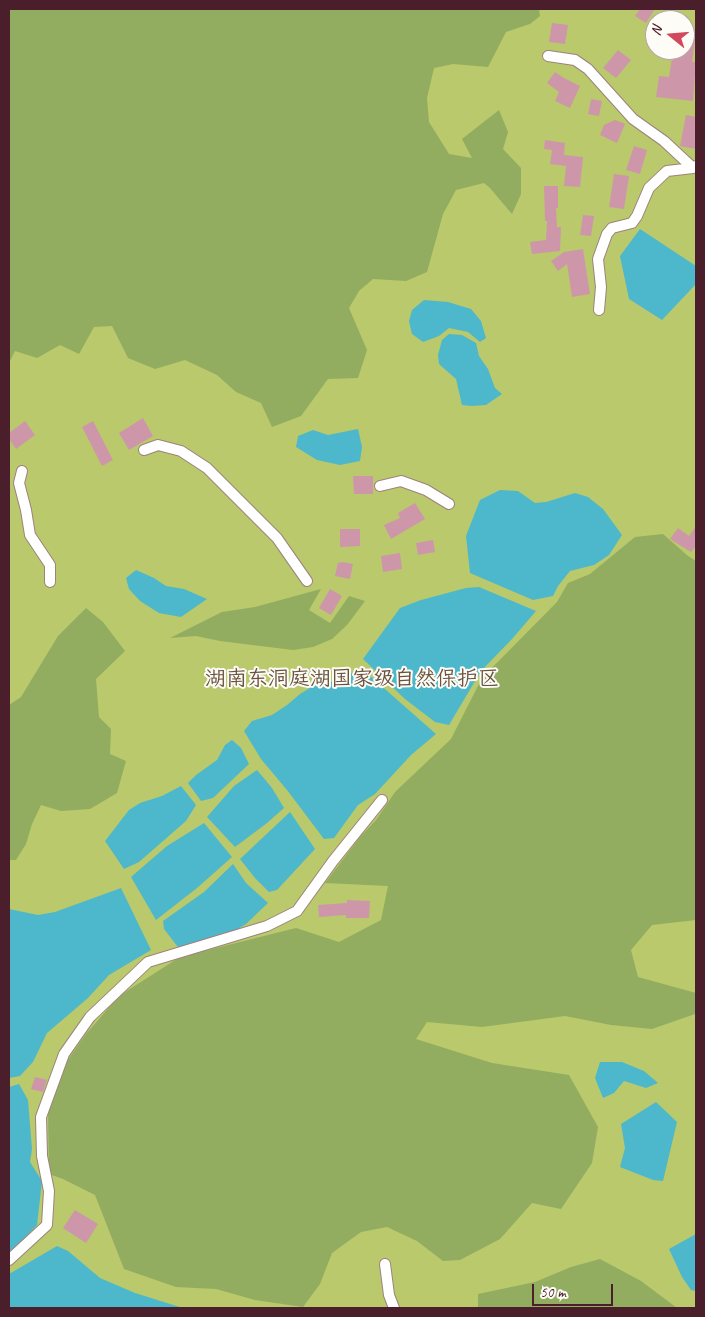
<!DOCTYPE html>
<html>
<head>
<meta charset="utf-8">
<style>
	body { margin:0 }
	#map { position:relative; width:705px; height:1317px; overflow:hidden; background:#f1e6cc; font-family:Caveat,sans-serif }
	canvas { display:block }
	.frame { position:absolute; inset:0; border:10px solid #4a1f2b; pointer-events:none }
	.north { position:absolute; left:645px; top:10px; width:50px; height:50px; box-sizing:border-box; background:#fdfcf7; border:1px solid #b5a4a5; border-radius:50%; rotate:287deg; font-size:14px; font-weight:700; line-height:20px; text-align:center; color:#4a1f2b }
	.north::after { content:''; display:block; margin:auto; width:18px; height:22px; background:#d1495b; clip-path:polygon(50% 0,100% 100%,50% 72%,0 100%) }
	.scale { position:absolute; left:532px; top:1284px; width:81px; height:22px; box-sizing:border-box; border:2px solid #4a1f2b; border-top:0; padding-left:6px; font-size:15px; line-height:18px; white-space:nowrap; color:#4a1f2b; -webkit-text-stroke:4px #fdfcf7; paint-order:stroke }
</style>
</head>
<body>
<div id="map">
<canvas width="705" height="1317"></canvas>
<div class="frame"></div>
<div class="north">N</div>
<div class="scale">50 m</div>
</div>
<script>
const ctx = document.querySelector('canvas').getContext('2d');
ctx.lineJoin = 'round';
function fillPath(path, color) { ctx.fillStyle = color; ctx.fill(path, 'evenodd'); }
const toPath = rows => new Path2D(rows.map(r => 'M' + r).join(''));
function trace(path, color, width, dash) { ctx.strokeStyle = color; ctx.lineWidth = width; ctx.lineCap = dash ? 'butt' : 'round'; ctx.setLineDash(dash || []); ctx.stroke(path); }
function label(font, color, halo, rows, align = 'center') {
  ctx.font = font + ' Caveat,"LXGW WenKai TC",sans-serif'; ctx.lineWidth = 4; ctx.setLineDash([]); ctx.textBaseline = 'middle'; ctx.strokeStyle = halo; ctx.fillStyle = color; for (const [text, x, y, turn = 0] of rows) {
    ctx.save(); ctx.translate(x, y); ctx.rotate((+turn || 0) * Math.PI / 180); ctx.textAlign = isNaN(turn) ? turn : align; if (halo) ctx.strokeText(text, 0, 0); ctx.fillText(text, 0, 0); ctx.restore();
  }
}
fillPath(toPath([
	[9,9,696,9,696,1308,9,1308],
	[655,20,685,20,685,50,655,50]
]), '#b9c96c');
fillPath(toPath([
	[9,9,539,9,540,16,530,24,506,32,488,67,453,64,434,68,427,98,429,122,449,154,472,158,462,139,499,110,508,132,503,149,521,168,521,194,512,214,490,188,484,183,456,190,443,214,427,272,406,281,373,279,359,291,349,308,367,350,358,378,328,379,301,416,272,427,261,403,236,392,217,375,185,360,155,369,128,358,112,326,94,327,79,354,60,345,37,358,15,351,9,363],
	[663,534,688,556,696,561,696,920,652,925,631,950,638,977,696,993,695,1014,652,1029,611,1025,565,1016,482,1027,427,1022,416,1039,492,1063,569,1075,598,1127,592,1163,561,1209,532,1203,500,1239,460,1260,443,1261,417,1241,387,1227,361,1232,332,1253,320,1284,303,1307,255,1300,216,1289,176,1287,124,1269,95,1195,63,1179,49,1174,48,1111,67,1061,86,1034,119,996,180,957,296,928,339,942,381,920,388,886,325,883,360,837,376,820,395,792,451,739,482,678,557,602,568,583,590,574,635,537],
	[321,589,309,610,330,623,349,596,365,601,347,625,332,639,313,647,293,650,220,641,196,636,170,638,222,612,255,607],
	[86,608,103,622,125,651,96,679,99,717,111,729,110,754,126,761,117,793,90,809,61,811,41,805,32,824,26,844,16,860,9,860,9,705,21,697,58,636],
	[600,1259,641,1281,677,1308,478,1308,478,1294,535,1282,571,1267]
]), '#92ad60');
fillPath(toPath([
	[640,229,696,266,696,284,662,320,629,299,620,256],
	[424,300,448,302,471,309,481,321,486,338,480,342,468,332,449,328,439,336,423,342,412,334,409,321,412,310],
	[449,334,462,335,476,343,479,356,488,369,495,388,502,394,486,405,472,406,462,405,456,379,439,364,438,355,442,340],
	[358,429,362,447,360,461,340,465,317,460,296,447,298,436,313,430,328,435],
	[500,490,518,491,535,503,546,502,575,493,588,497,603,509,622,535,609,555,594,565,570,571,558,586,553,596,533,600,470,573,466,536,480,500],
	[136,570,154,578,166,586,184,589,207,599,181,617,159,613,140,601,129,589,126,578],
	[479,587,536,611,512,639,481,671,449,725,435,722,405,699,363,659,400,608,421,600,466,588],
	[354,672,369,675,436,734,411,755,375,794,358,805,334,838,324,839,287,790,261,759,244,731,252,721,272,715,287,705,300,694,313,686,336,681],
	[232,740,241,748,249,764,213,798,201,801,188,783,196,775,217,760,225,745],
	[257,770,272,788,284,808,267,823,235,847,207,817,234,786],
	[181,786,196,805,186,821,139,862,124,869,105,841,129,810,140,803,162,796],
	[290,812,315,849,277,890,269,892,255,878,240,859],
	[204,823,232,857,197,888,156,920,131,877,167,846],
	[233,864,246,883,268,903,246,924,228,935,193,948,178,947,164,929,163,921,204,892],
	[121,888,151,950,109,975,88,998,47,1033,33,1062,20,1076,9,1078,9,909,38,915,55,912],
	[600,1062,622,1062,644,1071,658,1083,646,1088,624,1081,614,1093,603,1098,595,1078],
	[19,1084,28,1100,32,1149,30,1162,42,1181,37,1225,13,1250,9,1250,9,1087],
	[656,1102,677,1122,663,1181,653,1180,620,1167,625,1148,621,1124],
	[696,1234,696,1291,691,1290,682,1277,669,1249],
	[57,1246,68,1251,100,1278,135,1293,183,1308,9,1308,9,1274]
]), '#4db8cb');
fillPath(toPath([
	[640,9,655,9,646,23,635,16],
	[552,23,568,25,565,44,549,42],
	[685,30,696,32,692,62,696,62,693,101,656,97,659,76,669,77,672,57,677,57,678,50,685,50],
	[618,50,631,60,616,78,603,68],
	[555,72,564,78,580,86,570,108,555,101,559,92,547,83],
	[591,99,602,101,599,116,588,114],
	[686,115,696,117,696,149,680,146],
	[615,120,625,124,617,143,600,135,604,125],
	[545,140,565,143,564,155,583,157,580,187,564,186,566,166,550,164,552,150,544,149],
	[634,146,647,150,640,174,626,170],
	[614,174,629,176,624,209,609,207],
	[544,186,558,186,558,208,556,208,557,227,561,227,560,251,532,254,530,242,546,240,547,221,545,221],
	[583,215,594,216,591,236,580,235],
	[583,249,590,294,572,297,567,264,558,271,551,261,564,252],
	[143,418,153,436,129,450,119,433],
	[25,421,35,435,16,449,9,439,9,433],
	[93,421,113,460,102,466,82,427],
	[353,476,373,476,373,494,354,494],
	[415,503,425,519,391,539,384,525,400,518,398,513],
	[696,526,696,546,691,552,670,539,678,528,689,536],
	[340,529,360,529,360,546,340,547],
	[433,540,435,552,418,555,416,543],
	[400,553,402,569,383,572,381,556],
	[343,562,353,564,350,579,335,576,338,563],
	[330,589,342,596,331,615,319,608],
	[347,900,370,901,369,918,346,918,346,915,319,917,318,905,347,903],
	[35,1077,47,1080,43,1092,31,1089],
	[75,1210,98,1224,86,1243,63,1228]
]), '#ce97a9');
const street = toPath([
	[548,56,575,60,588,69,633,119,664,141,693,168],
	[599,310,601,287,598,259,607,234,612,228,632,223,637,216,649,188,667,171,693,168,696,166],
	[144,450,158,445,181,451,207,468,277,538,307,581],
	[22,471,19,483,26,510,30,535,50,565,50,582],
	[380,486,401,481,426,490,449,504],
	[9,1260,47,1225,49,1191,42,1156,41,1117,64,1054,90,1017,148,962,267,926,297,911,333,861,382,800],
	[385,1264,389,1295,394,1308]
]);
trace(street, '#9e827c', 12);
trace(street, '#fff', 10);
label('21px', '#6b523e', '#fdfcf7', [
	["湖南东洞庭湖国家级自然保护区",352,679]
]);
</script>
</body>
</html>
